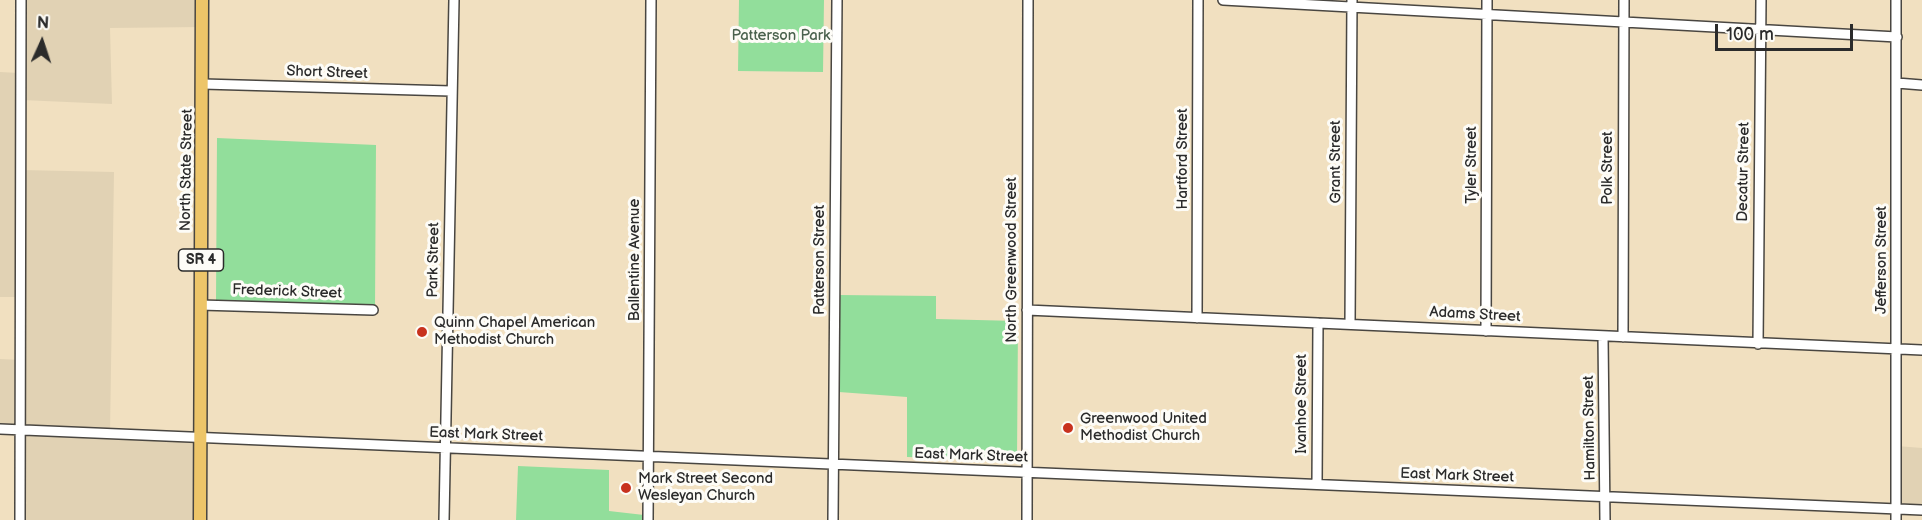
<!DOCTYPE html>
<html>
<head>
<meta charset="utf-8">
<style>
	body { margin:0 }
	#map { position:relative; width:1922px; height:520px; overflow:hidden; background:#f1e0c0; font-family:"Balsamiq Sans",sans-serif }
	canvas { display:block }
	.north { position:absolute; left:12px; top:12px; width:60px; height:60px; -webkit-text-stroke:4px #fdfcf7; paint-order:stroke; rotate:3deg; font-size:16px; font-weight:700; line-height:24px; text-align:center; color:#2b2b2b }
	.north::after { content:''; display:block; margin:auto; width:21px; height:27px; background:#2b2b2b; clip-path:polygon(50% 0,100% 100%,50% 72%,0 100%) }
	.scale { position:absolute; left:1715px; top:24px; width:138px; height:27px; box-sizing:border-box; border:3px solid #2b2b2b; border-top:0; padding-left:8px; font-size:18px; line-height:21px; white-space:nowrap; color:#2b2b2b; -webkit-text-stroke:4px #fdfcf7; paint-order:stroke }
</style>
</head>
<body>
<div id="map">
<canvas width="1922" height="520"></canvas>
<div class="north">N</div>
<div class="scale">100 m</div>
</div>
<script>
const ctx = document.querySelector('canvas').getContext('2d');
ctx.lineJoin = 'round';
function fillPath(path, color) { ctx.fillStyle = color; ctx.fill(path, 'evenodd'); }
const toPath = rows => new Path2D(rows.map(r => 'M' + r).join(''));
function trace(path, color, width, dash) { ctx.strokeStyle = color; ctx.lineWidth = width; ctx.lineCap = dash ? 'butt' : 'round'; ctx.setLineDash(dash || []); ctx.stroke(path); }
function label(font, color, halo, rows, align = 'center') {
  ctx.font = font + ' "Balsamiq Sans",sans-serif'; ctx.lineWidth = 6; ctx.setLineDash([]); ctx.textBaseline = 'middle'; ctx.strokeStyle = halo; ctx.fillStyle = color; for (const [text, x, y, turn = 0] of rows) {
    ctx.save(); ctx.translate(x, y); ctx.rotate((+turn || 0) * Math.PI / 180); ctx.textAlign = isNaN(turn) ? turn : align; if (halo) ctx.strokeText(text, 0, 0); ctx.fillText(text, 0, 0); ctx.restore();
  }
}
fillPath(toPath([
	[19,0,202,0,203,27,110,28,112,104,22,100,21,170,114,172,110,433,200,439,200,520,21,520,21,433,0,432,0,359,22,360,24,297,0,297,0,72,19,73],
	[1897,446,1922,448,1922,511,1894,510]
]), '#e1d2b4');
fillPath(toPath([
	[739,0,824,0,823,72,738,71],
	[217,138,376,145,375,307,216,300],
	[839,295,936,296,936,319,1018,321,1017,460,907,457,907,397,839,392],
	[518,466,609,470,609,511,644,515,644,520,516,520]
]), '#92de9b');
const minor = toPath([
	[1223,0,1897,37],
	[1897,83,1922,85],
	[203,84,451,91],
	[200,305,373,310],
	[1027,310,1922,350],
	[1197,318,1198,0],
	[1350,324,1352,0],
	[1486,331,1487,0],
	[1603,336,1605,520],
	[1623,337,1624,0],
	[1758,344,1761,0],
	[0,429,1922,510],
	[1317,484,1318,323],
	[20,520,21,0],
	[444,520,454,0],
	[648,520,651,0],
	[833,520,837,0],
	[1027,520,1028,0],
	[1896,520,1896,0]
]);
const major = toPath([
	[200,520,202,0]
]);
trace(minor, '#494641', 12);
trace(major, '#494641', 15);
trace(minor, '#fff', 9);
trace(major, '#edc569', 12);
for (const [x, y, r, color] of [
	[422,332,6,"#c8321e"],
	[1068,428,6,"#c8321e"],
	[626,488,6,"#c8321e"]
]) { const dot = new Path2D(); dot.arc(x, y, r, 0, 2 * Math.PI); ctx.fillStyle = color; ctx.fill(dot); trace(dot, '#fdfcf7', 2); }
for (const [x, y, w] of [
	[201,260,45]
]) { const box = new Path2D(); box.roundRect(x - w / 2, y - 11, w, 22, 4.5); ctx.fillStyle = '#fdfcf7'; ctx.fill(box); trace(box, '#2b2b2b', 1.5); }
label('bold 14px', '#2b2b2b', null, [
	["SR 4",201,260]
]);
label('15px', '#4a614d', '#fdfcf7', [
	["Patterson Park",781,36]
]);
label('15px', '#2b2b2b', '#fdfcf7', [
	["Short Street",327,73,2],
	["Hartford Street",1183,159,-90],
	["Grant Street",1336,162,-90],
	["Tyler Street",1472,165,-90],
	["Polk Street",1608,168,-90],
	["North State Street",187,170,-89],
	["Decatur Street",1744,172,-89],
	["Park Street",434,260,-89],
	["Ballentine Avenue",635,260,-90],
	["Patterson Street",820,260,-90],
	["North Greenwood Street",1012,260,-90],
	["Jefferson Street",1882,260,-90],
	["Frederick Street",287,292,2],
	["Adams Street",1475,315,3],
	["Ivanhoe Street",1302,404,-90],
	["Hamilton Street",1590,428,-91],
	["East Mark Street",486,435,2],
	["East Mark Street",971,456,2],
	["East Mark Street",1457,476,2]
]);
label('15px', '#2b2b2b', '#fdfcf7', [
	["Quinn Chapel American",434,323],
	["Methodist Church",434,340],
	["Greenwood United",1080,419],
	["Methodist Church",1080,436],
	["Mark Street Second",638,479],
	["Wesleyan Church",638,496]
], 'left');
</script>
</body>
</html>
